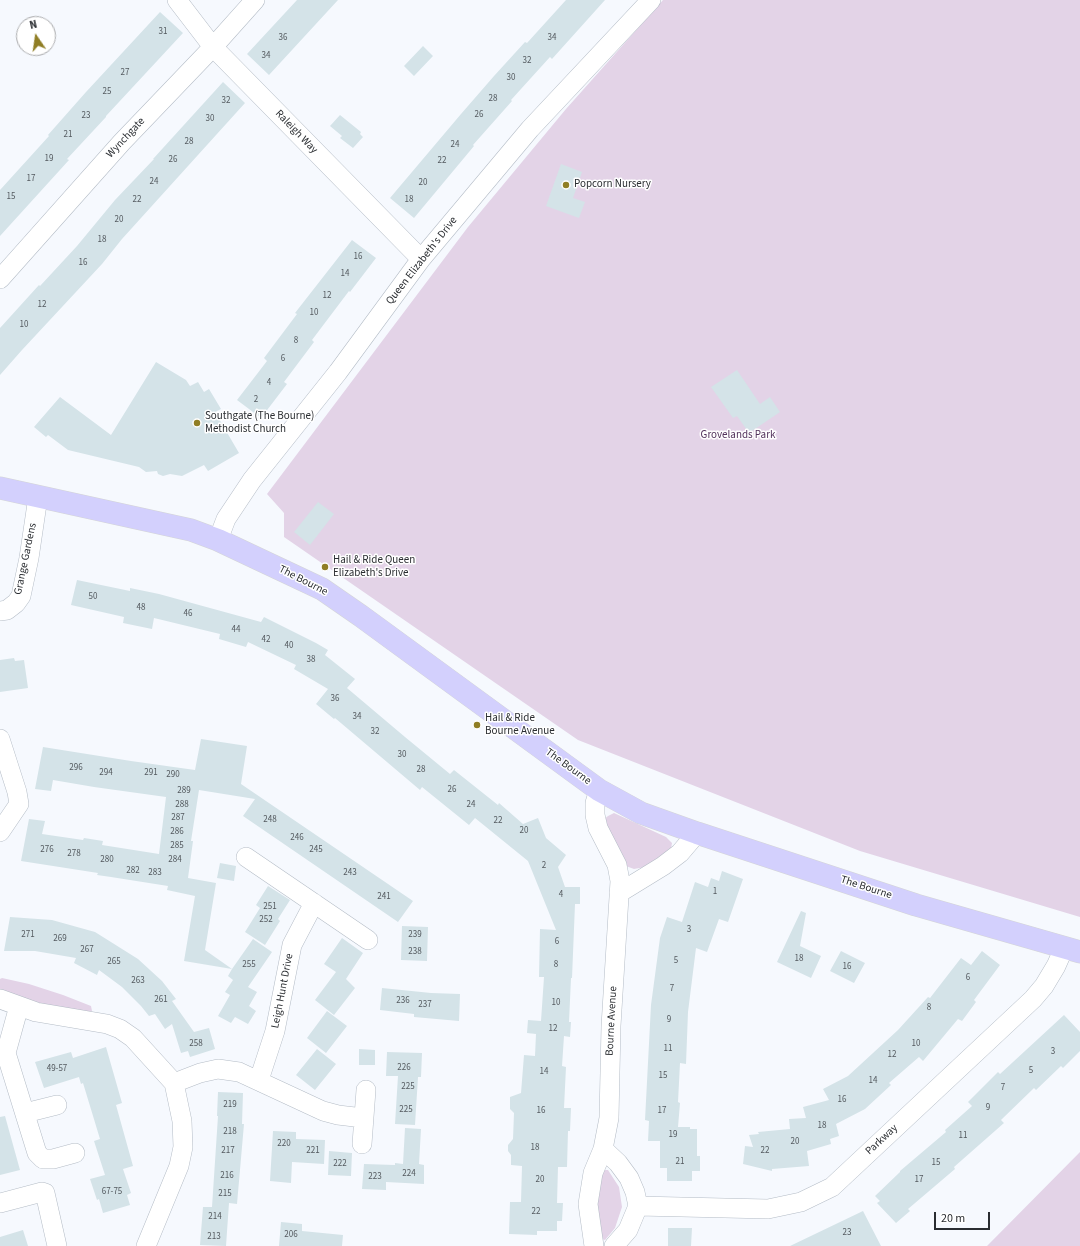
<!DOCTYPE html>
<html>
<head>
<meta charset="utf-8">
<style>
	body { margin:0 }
	#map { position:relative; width:1080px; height:1246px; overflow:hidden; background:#f6f9fe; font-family:"Source Sans 3",sans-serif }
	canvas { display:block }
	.north { position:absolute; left:16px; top:16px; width:40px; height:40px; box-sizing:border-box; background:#fff; border:1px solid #aaabad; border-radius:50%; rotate:347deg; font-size:11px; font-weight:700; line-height:16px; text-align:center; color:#2a2d31 }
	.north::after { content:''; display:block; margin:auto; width:14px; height:18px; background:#907e25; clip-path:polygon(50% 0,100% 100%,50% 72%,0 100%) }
	.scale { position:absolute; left:934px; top:1212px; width:56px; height:18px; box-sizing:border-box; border:2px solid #2a2d31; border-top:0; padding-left:5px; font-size:12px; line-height:14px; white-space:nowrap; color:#2a2d31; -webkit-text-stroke:3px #fff; paint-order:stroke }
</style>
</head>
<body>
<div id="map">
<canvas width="1080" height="1246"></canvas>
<div class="north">N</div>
<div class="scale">20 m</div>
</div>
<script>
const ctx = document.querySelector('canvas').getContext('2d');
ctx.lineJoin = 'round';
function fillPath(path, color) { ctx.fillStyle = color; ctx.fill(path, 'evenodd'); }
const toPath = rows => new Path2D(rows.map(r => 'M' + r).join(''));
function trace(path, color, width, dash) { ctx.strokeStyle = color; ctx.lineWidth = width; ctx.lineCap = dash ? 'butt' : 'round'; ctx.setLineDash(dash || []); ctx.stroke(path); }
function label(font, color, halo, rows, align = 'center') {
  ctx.font = font + ' "Source Sans 3",sans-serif'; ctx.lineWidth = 3; ctx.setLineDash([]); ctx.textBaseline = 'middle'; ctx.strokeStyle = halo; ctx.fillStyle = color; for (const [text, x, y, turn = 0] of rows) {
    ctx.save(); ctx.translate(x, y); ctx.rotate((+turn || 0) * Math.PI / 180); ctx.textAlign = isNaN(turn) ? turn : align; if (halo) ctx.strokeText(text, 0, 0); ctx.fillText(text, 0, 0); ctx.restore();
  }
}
fillPath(toPath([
	[663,0,1080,0,1080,917,860,851,578,740,284,537,284,513,267,494,468,227,566,109],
	[614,813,666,837,672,843,671,849,645,867,634,869,626,866,603,820,608,816],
	[2,978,29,984,63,995,91,1006,92,1011,89,1014,21,1000,0,991,0,979],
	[1080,1152,1080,1246,987,1246],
	[603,1170,608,1170,619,1187,622,1207,615,1228,605,1240,602,1239,597,1205]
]), '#e3d3e7');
fillPath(toPath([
	[297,0,338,0,269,75,247,54],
	[566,0,605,0,552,59,550,57,511,100,512,101,473,145,474,146,414,218,390,198,461,114,494,76,525,42,527,43],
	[160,12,183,33,106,116,106,117,67,159,69,160,0,236,0,190,49,136,48,135,86,92],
	[423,46,433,56,414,76,404,66],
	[223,82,245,103,122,239,102,264,22,350,0,375,0,328,39,285,40,286,77,246,115,200,154,159,153,159],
	[340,115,361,132,360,134,363,137,353,148,340,138,342,136,330,126],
	[561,164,582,172,573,198,585,202,579,218,546,206],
	[352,240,376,258,350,292,349,291,312,340,314,342,284,382,287,384,261,418,237,400,267,361,264,358,297,314,295,313],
	[156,362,186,380,190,386,198,382,204,392,209,389,221,409,215,412,239,453,208,471,204,465,182,476,170,474,163,476,158,474,157,471,146,472,139,467,68,450,48,435,46,437,34,427,60,397,111,435],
	[737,370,760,404,770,397,780,412,749,433,737,416,733,418,711,387],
	[318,502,334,514,310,545,294,532],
	[77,580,130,591,130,588,159,594,261,622,264,617,316,643,328,650,325,655,355,679,347,688,405,737,450,774,454,770,498,805,499,803,523,824,538,818,546,838,566,855,558,867,565,887,580,887,580,904,575,904,572,978,571,978,569,1022,571,1022,570,1037,564,1036,562,1066,566,1067,564,1108,571,1108,570,1131,568,1131,567,1167,558,1167,557,1203,563,1203,562,1221,557,1221,557,1231,537,1231,537,1235,509,1234,510,1202,521,1202,522,1166,511,1165,511,1155,508,1151,508,1145,513,1139,514,1113,510,1109,510,1097,521,1093,524,1055,535,1056,536,1034,527,1033,528,1020,541,1021,544,977,539,977,540,929,556,930,528,861,475,818,469,825,422,787,420,790,335,718,334,719,316,704,328,689,294,669,296,665,248,642,246,647,219,639,220,634,154,618,152,629,123,623,124,617,71,605],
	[14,658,15,661,24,660,28,688,0,692,0,660],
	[201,739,247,746,241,784,413,901,398,922,243,816,255,799,199,790,191,841,193,841,188,878,216,883,205,950,232,969,253,939,272,952,248,987,257,992,249,1006,256,1011,248,1024,235,1017,231,1023,218,1016,230,995,225,992,233,980,228,976,232,969,184,961,195,896,167,890,168,886,111,877,97,875,98,873,21,861,29,819,45,821,42,834,83,840,84,838,103,841,102,845,159,854,166,797,94,787,53,780,51,791,35,789,43,747,131,761,195,770],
	[220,863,236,866,234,881,217,878],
	[722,871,743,879,728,922,719,919,707,952,696,948,688,1012,686,1064,680,1063,678,1102,680,1103,678,1127,690,1127,690,1129,697,1129,697,1156,700,1156,700,1171,692,1171,692,1181,667,1181,667,1168,660,1168,660,1141,648,1141,649,1121,645,1120,651,1005,660,938,667,917,682,922,695,882,708,887,711,878,719,881],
	[268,886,290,900,278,919,280,921,265,945,245,932,260,908,256,905],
	[801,911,806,913,800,946,821,956,811,978,777,962],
	[10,917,52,920,95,932,138,959,162,981,176,999,172,1001,194,1032,209,1028,215,1049,190,1057,188,1051,181,1053,172,1024,165,1029,155,1014,149,1016,141,1006,122,987,99,970,97,975,74,963,76,958,35,951,4,951],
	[402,926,428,927,427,961,401,960],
	[342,938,363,953,346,979,355,988,334,1015,315,1000,336,972,324,964],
	[841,951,865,963,854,983,830,971],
	[982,951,1000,965,974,1000,976,1002,962,1021,958,1019,923,1061,919,1057,889,1083,891,1085,865,1109,836,1124,839,1136,830,1139,831,1144,807,1151,809,1166,772,1169,772,1171,743,1164,745,1146,753,1147,749,1135,759,1134,758,1132,790,1129,789,1119,806,1118,803,1107,829,1100,823,1089,848,1076,898,1030,928,997,930,998,961,958,971,965],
	[382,988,431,993,460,994,459,1021,414,1017,414,1014,380,1010],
	[327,1011,347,1026,326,1053,307,1038],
	[1064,1015,1080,1032,1080,1051,1063,1068,1061,1066,1036,1090,1034,1088,1001,1120,1004,1123,954,1167,955,1169,908,1209,910,1211,896,1223,877,1203,880,1201,875,1196,900,1172,900,1171,946,1132,945,1130,972,1106,968,1102,998,1072,1000,1074],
	[106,1047,122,1103,116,1105,133,1166,123,1169,131,1193,127,1195,130,1205,103,1213,99,1199,97,1200,90,1179,105,1175,94,1141,100,1139,83,1083,81,1084,79,1077,44,1088,35,1062,71,1052,73,1058],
	[317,1049,336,1064,315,1090,296,1075],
	[359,1049,375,1050,375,1065,359,1065],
	[387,1052,422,1053,421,1077,418,1077,415,1125,395,1124,398,1076,386,1076],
	[218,1092,243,1093,242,1124,244,1124,237,1204,229,1203,226,1246,200,1245,203,1207,212,1207,218,1116,217,1116],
	[5,1116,20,1170,0,1175,0,1117],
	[405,1128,421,1129,419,1164,424,1165,424,1184,386,1182,386,1190,362,1189,364,1164,395,1165,395,1163,403,1164],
	[273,1131,296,1132,296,1139,325,1140,324,1164,292,1162,291,1183,270,1181],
	[329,1151,352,1153,351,1176,328,1175],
	[863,1211,881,1246,790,1246],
	[281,1222,302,1224,302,1231,343,1235,342,1246,279,1246],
	[668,1228,692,1228,691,1246,668,1246],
	[23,1230,28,1246,0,1246,0,1237]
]), '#d4e3e8');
const minor = toPath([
	[177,0,213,47,421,259],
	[0,279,122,142,213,47,255,0],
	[218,540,226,519,252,480,338,372,421,259,530,129,651,0],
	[0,611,7,610,16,603,21,596,29,558,38,497],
	[0,739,17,792,19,804,0,832],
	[246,857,368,940],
	[619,893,663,866,680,853,697,833],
	[0,999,36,1012,107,1024,120,1029,133,1038,174,1083,182,1121,183,1147,179,1166,146,1246],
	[19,1006,6,1053,37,1153,43,1159,53,1159,75,1153],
	[259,1080,275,1031,292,945,314,903],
	[174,1083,200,1073,218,1069,239,1072,323,1111,338,1115,363,1118],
	[25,1113,57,1105],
	[362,1144,366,1090],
	[603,1149,618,1163,629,1178,635,1192,638,1206,628,1230,614,1246],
	[0,1203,42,1192,45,1193,57,1246],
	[638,1206,768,1209,801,1202,832,1187,1033,999,1044,986,1056,966,1064,948],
	[594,1246,588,1204,593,1173,603,1149,609,1118,611,1026,620,881,617,865,598,828,595,815,595,803,599,790]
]);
const primary = toPath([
	[0,488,191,530,218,540,322,589,361,616,599,790,641,813,697,833,916,905,1080,952]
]);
trace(minor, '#b4bcc6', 20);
trace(primary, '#d4d5d6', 23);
trace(minor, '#fff', 19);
trace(primary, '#d3d0fd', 22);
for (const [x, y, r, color] of [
	[566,185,4,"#907e25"],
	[197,423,4,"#907e25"],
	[325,567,4,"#907e25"],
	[477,725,4,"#907e25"]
]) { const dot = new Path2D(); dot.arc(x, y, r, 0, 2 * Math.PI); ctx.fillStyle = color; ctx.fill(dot); trace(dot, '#fff', 1.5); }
label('9px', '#545a5f', null, [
	["31",163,32],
	["36",283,38],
	["34",552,38],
	["34",266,56],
	["32",527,61],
	["27",125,73],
	["30",511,78],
	["25",107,92],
	["28",493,99],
	["32",226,101],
	["26",479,115],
	["23",86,116],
	["30",210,119],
	["21",68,135],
	["28",189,142],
	["24",455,145],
	["19",49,159],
	["26",173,160],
	["22",442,161],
	["17",31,179],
	["24",154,182],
	["20",423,183],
	["15",11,197],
	["22",137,200],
	["18",409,200],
	["20",119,220],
	["18",102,240],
	["16",358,257],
	["16",83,263],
	["14",345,274],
	["12",327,296],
	["12",42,305],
	["10",314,313],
	["10",24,325],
	["8",296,341],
	["6",283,359],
	["4",269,383],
	["2",256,400],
	["50",93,597],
	["48",141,608],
	["46",188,614],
	["44",236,630],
	["42",266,640],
	["40",289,646],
	["38",311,660],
	["36",335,699],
	["34",357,717],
	["32",375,732],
	["30",402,755],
	["296",76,768],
	["28",421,770],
	["294",106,773],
	["291",151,773],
	["290",173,775],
	["26",452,790],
	["289",184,791],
	["288",182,805],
	["24",471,805],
	["287",178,818],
	["248",270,820],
	["22",498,821],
	["20",524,831],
	["286",177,832],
	["246",297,838],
	["285",177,846],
	["276",47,850],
	["245",316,850],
	["278",74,854],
	["280",107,860],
	["284",175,860],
	["2",544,866],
	["282",133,871],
	["283",155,873],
	["243",350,873],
	["1",715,892],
	["4",561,895],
	["241",384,897],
	["251",270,907],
	["252",266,920],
	["3",689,930],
	["271",28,935],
	["239",415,935],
	["269",60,939],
	["6",557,942],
	["267",87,950],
	["238",415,952],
	["18",799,959],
	["5",676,961],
	["265",114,962],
	["255",249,965],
	["8",556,965],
	["16",847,967],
	["6",968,978],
	["263",138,981],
	["7",672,989],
	["261",161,1000],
	["236",403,1001],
	["10",556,1003],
	["237",425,1005],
	["8",929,1008],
	["9",669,1020],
	["12",553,1029],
	["258",196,1044],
	["10",916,1044],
	["11",668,1049],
	["3",1053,1052],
	["12",892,1055],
	["226",404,1068],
	["49-57",57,1069],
	["5",1031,1071],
	["14",544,1072],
	["15",663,1076],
	["14",873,1081],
	["225",408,1087],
	["7",1003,1088],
	["16",842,1100],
	["219",230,1105],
	["9",988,1108],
	["225",406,1110],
	["16",541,1111],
	["17",662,1111],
	["18",822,1126],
	["218",230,1132],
	["19",673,1135],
	["11",963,1136],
	["20",795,1142],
	["220",284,1144],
	["18",535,1148],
	["217",228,1151],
	["221",313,1151],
	["22",765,1151],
	["21",680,1162],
	["15",936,1163],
	["222",340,1164],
	["224",409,1174],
	["216",227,1176],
	["223",375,1177],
	["20",540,1180],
	["17",919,1180],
	["67-75",112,1192],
	["215",225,1194],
	["22",536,1212],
	["214",215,1217],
	["23",847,1233],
	["206",291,1235],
	["213",214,1237]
]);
label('11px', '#2a2d31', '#fff', [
	["Raleigh Way",296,132,46],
	["Wynchgate",126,138,-47],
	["Queen Elizabeth's Drive",422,261,-52],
	["Grange Gardens",26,559,-78],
	["The Bourne",303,581,27],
	["The Bourne",568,767,36],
	["The Bourne",866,888,18],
	["Leigh Hunt Drive",283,991,-79],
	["Bourne Avenue",612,1021,-87],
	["Parkway",882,1140,-43]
]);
label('11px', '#2a2d31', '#fff', [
	["Popcorn Nursery",574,185],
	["Southgate (The Bourne)",205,417],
	["Methodist Church",205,430],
	["Hail & Ride Queen",333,561],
	["Elizabeth's Drive",333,574],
	["Hail & Ride",485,719],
	["Bourne Avenue",485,732]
], 'left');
label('11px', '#52315b', '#fff', [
	["Grovelands Park",738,436]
]);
</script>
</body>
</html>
